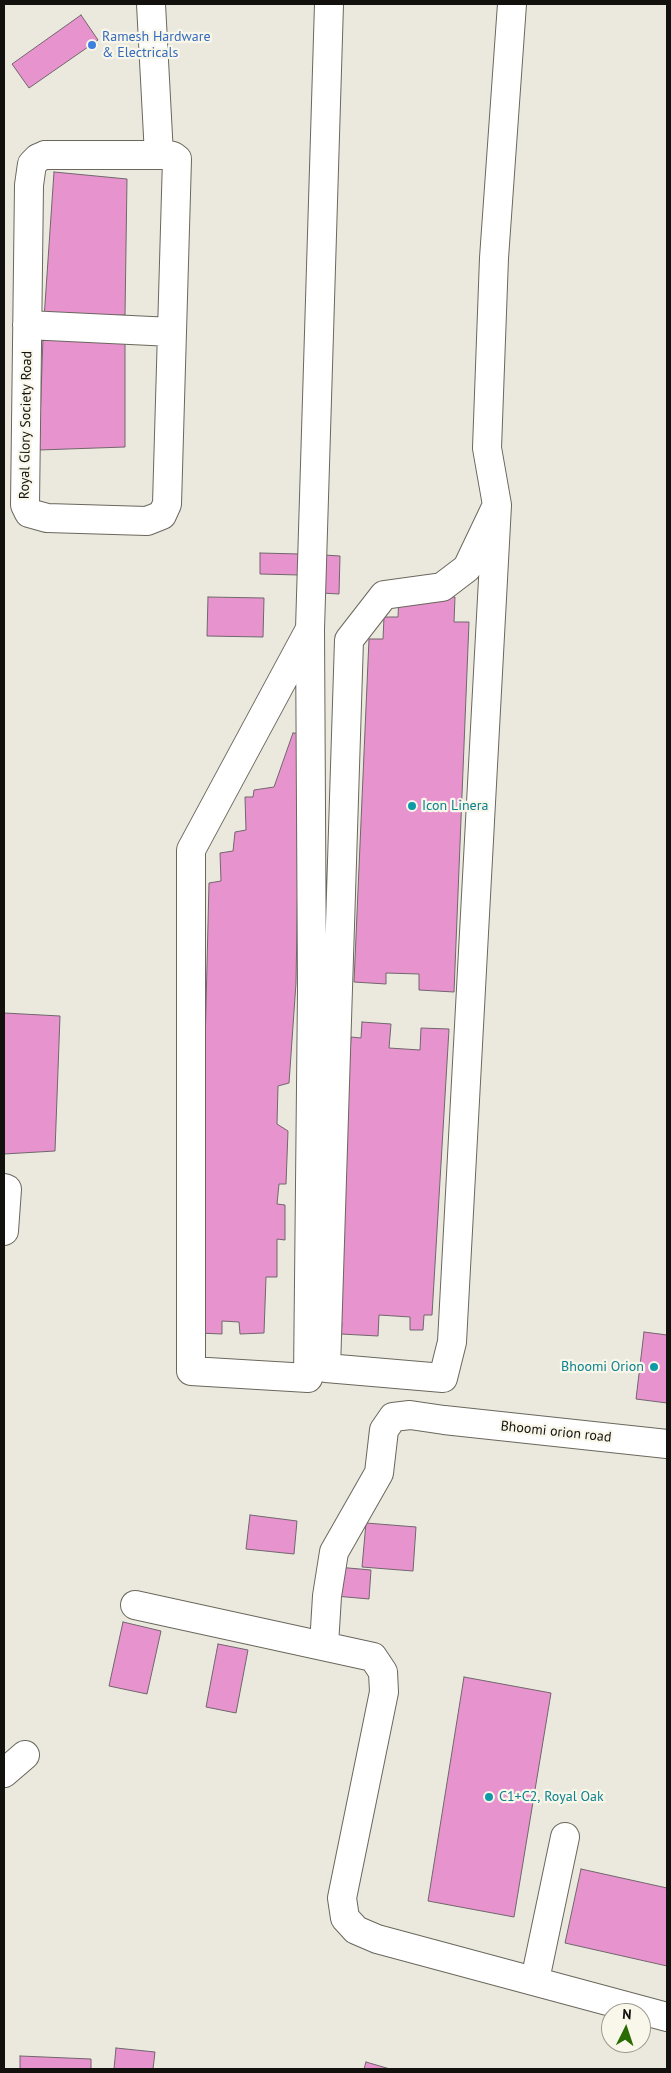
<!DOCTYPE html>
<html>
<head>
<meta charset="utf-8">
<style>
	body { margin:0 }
	#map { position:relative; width:671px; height:2073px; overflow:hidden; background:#ebe9dd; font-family:"PT Sans",sans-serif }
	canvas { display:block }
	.frame { position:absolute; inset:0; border:5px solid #12110d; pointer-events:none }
	.north { position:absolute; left:601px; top:2003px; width:50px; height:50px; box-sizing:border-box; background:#f9f6ea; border:1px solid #9d9a92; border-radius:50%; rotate:4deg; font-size:14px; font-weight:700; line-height:20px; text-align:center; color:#12110d }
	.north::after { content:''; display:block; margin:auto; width:18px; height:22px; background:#296c01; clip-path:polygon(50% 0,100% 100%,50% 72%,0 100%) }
</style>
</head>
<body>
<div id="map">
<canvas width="671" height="2073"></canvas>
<div class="frame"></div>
<div class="north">N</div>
</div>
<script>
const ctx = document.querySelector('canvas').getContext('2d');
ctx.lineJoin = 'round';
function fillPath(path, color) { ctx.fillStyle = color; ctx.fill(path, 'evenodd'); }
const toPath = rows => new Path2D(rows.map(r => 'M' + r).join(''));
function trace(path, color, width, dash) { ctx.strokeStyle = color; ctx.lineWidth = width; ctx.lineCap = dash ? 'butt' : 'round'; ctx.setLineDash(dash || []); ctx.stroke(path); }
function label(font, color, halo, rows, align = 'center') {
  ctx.font = font + ' "PT Sans",sans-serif'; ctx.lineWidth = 4.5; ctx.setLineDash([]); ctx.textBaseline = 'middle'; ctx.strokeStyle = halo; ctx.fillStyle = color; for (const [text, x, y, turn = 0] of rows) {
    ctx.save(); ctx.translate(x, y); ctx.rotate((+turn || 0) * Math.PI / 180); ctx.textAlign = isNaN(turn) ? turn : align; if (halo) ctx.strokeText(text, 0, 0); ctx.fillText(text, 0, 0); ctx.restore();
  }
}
const building = toPath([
	[81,15,98,40,29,88,12,64,81,15],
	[54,172,127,179,125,315,44,319,54,172],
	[43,338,125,339,125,447,39,450,43,338],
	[260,553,300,554,299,575,260,574,260,553],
	[324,555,340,556,339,594,322,593,324,555],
	[399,595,455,597,454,622,469,622,454,992,419,990,419,974,386,973,386,984,354,982,369,639,383,639,384,617,398,617,399,595],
	[208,597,264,598,263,637,207,636,208,597],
	[293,733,304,734,299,807,296,983,289,1083,278,1086,277,1124,288,1131,286,1184,279,1184,277,1204,285,1205,285,1240,277,1239,277,1277,266,1277,264,1333,240,1334,239,1322,222,1321,222,1334,198,1333,209,883,221,881,220,853,233,851,235,832,246,830,245,797,253,797,254,790,274,787,293,733],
	[4,1013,60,1016,55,1151,4,1154,4,1013],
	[362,1022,391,1024,389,1048,420,1050,421,1028,449,1029,432,1315,424,1315,423,1330,410,1330,410,1317,379,1315,378,1336,341,1334,342,1323,333,1322,351,1037,361,1038,362,1022],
	[644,1332,667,1335,667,1403,636,1399,644,1332],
	[250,1515,297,1521,294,1554,246,1549,250,1515],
	[366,1523,416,1527,413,1571,362,1567,366,1523],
	[337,1567,371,1570,369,1599,335,1596,337,1567],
	[123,1622,161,1631,147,1694,109,1686,123,1622],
	[218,1644,248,1650,236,1713,206,1707,218,1644],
	[464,1677,551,1693,514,1917,428,1901,464,1677],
	[581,1869,667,1888,667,1966,565,1943,581,1869],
	[116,2048,155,2052,153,2069,114,2069,116,2048],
	[20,2056,91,2059,91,2069,20,2069,20,2056],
	[366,2062,390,2069,364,2069,366,2062]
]);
fillPath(building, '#e793ce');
trace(building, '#70666c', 1);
const minor = toPath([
	[151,4,159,155],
	[45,155,169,155,173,156,177,159,167,504,162,515,147,521,47,518,29,513,25,505,29,185,32,164,38,158,45,155],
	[27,325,172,332],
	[497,505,452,1342,443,1378,326,1368,349,640,384,595,442,587,467,568,497,505,487,448,494,258,512,4],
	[310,629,191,850,191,1371,308,1378,312,990,310,629,329,4],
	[4,1188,7,1189,4,1231],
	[135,1605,373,1657,383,1672,384,1692,342,1898,345,1918,356,1930,377,1939,667,2017],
	[324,1645,327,1596,334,1552,379,1473,384,1430,393,1417,410,1415,444,1420,667,1444],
	[4,1773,25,1755],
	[535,1980,565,1837]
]);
trace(minor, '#6a675d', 30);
trace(minor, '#fff', 28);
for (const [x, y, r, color] of [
	[92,45,5,"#3f7fe0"],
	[412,806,5,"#0f9aa8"],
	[654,1367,5,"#0f9aa8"],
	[489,1797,5,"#0f9aa8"]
]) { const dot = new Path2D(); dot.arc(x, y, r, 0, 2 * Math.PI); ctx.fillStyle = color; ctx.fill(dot); trace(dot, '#f9f6ea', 2); }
label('14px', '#366cbe', '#f9f6ea', [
	["Ramesh Hardware",102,37],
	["& Electricals",102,53]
], 'left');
label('14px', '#12110d', '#f9f6ea', [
	["Royal Glory Society Road",26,425,-89],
	["Bhoomi orion road",556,1432,6]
]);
label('14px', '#0d838f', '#f9f6ea', [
	["Icon Linera",422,806],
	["Bhoomi Orion",644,1367,"right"],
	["C1+C2, Royal Oak",499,1797]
], 'left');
</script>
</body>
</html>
